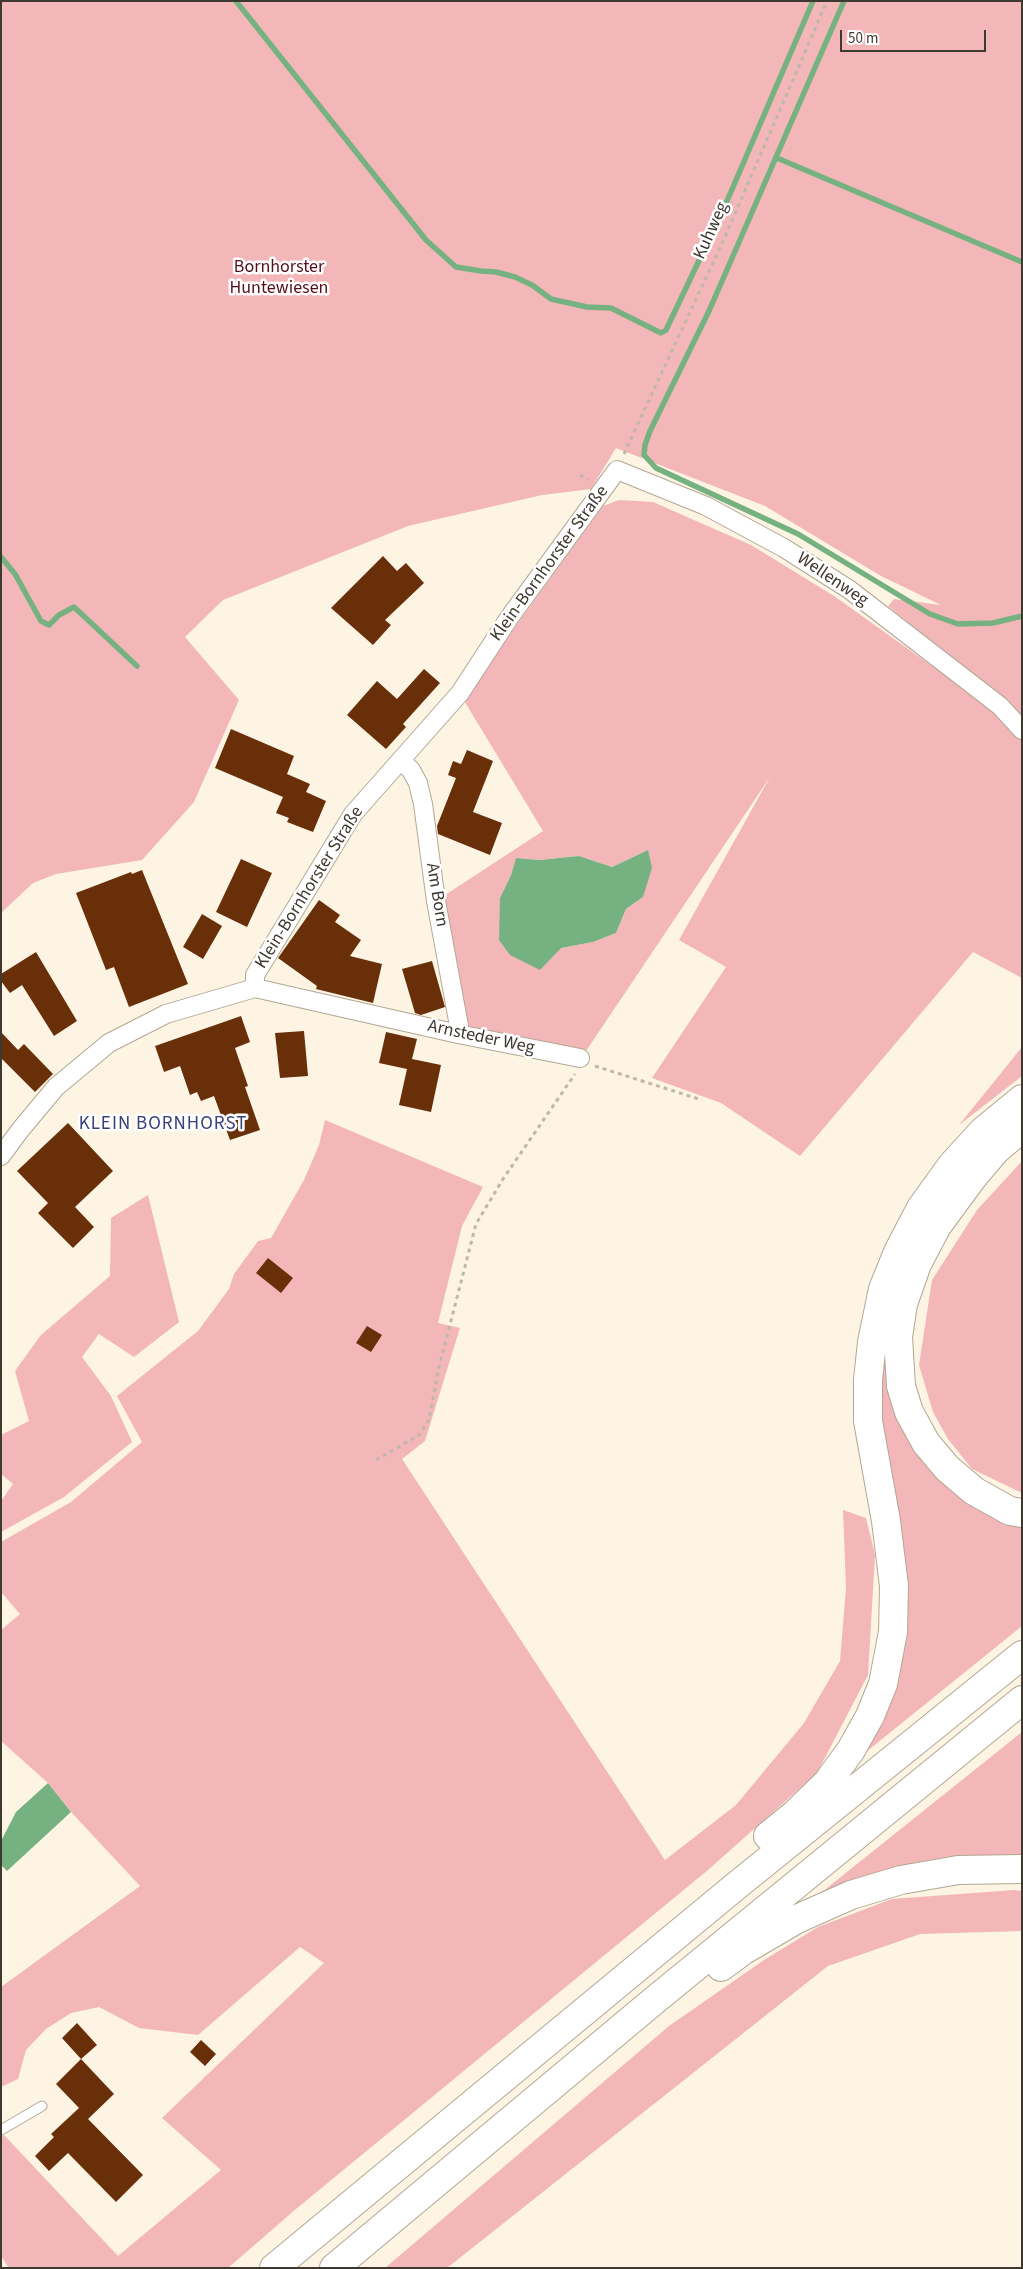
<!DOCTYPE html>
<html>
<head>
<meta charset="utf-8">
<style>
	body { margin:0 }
	#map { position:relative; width:1023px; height:2269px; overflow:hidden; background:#fdf4e4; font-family:"Source Sans 3",sans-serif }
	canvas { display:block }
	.frame { position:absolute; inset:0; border:2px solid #3d3931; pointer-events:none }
	.scale { position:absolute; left:840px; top:30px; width:146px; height:22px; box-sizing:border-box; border:2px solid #3d3931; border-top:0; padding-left:6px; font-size:15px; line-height:18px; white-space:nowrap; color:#3d3931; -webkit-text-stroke:4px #fff; paint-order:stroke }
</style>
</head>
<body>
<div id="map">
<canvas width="1023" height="2269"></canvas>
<div class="frame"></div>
<div class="scale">50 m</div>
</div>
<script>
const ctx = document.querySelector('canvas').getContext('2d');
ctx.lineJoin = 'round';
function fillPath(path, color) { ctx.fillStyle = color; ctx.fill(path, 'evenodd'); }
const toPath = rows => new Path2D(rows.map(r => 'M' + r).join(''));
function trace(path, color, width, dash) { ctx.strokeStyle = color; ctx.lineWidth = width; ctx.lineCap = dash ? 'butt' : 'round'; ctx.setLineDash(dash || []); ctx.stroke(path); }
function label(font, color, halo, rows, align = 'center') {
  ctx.font = font + ' "Source Sans 3",sans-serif'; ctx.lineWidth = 5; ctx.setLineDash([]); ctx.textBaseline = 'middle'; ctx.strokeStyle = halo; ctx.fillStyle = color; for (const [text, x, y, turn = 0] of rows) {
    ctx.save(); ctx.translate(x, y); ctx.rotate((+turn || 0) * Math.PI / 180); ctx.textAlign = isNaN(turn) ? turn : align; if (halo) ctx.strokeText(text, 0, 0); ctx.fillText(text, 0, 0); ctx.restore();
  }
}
fillPath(toPath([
	[1,1,1022,1,1022,719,1007,702,888,606,894,599,941,605,881,576,765,506,616,448,591,489,542,495,408,526,223,600,185,637,239,700,194,802,142,860,56,874,33,883,1,913],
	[619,500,653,502,751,545,834,596,995,711,1022,741,1022,978,973,952,800,1156,721,1103,652,1078,726,967,679,940,770,777,584,1054,464,1028,442,897,543,831,463,699,603,506],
	[648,850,643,897,626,909,616,933,593,942,561,948,500,898,511,875,516,858,539,860,579,856,612,867],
	[1022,1047,1022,1076,959,1125],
	[325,1120,483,1187,462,1226,438,1323,460,1328,425,1441,402,1459,665,1860,736,1805,804,1723,840,1661,846,1588,843,1510,866,1518,875,1555,868,1675,817,1773,708,1870,296,2209,228,2268,9,2268,1,2256,1,2137,4,2135,118,2256,221,2170,162,2118,324,1963,300,1947,198,2035,139,2028,99,2007,71,2013,46,2029,26,2050,18,2079,1,2087,1,1987,140,1886,71,1812,48,1783,1,1741,1,1630,20,1614,1,1592,1,1542,71,1502,142,1442,117,1396,198,1331,229,1289,234,1274,258,1241,271,1238,304,1180,319,1145],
	[1022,1161,1022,1493,972,1469,948,1439,933,1412,919,1365,932,1280,977,1210],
	[148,1195,179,1322,134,1357,99,1334,82,1357,111,1396,132,1442,64,1497,1,1532,1,1501,13,1484,1,1474,1,1435,29,1421,15,1371,41,1335,110,1276,111,1218],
	[883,1344,902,1429,940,1479,1022,1523,1022,1626,850,1765,899,1659,877,1411],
	[1022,1732,1022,1862,802,1908],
	[1014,1890,1022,1891,1022,1931,920,1934,828,1966,447,2268,385,2268,669,2026,764,1960,818,1927,892,1899]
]), '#f4b7b9');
fillPath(toPath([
	[648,850,652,868,643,897,626,909,616,933,593,942,561,948,540,970,510,955,499,940,500,898,511,875,516,858,539,860,579,856,612,867],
	[48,1783,71,1812,7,1871,1,1865,1,1841,16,1812]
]), '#76b281');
trace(toPath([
	[236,1,426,240,456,267,481,271,496,272,515,277,532,285,551,299,587,307,611,308,661,333,666,330,724,208,813,1],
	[844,1,709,311,650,431,645,445,644,455,656,468,798,534,930,614,958,624,993,623,1022,616],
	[777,158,1022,262],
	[1,557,15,574,41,621,49,625,59,615,74,607,137,666]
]), '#76b281', 5.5);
fillPath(toPath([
	[383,556,397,571,406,563,424,583,385,620,391,625,373,645,331,608],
	[424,669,440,683,403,724,406,727,386,749,347,715,377,681,397,699],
	[231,729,294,756,287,774,310,784,306,792,326,801,313,832,287,822,289,818,276,813,283,797,215,768],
	[467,750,493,761,473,812,502,823,490,855,438,834,437,826,456,778,448,775,453,761,461,764],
	[241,859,272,873,247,927,216,912],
	[142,870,188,984,129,1007,114,967,106,970,76,893,131,872,132,874],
	[319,900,340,915,335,922,361,940,350,956,382,964,373,1003,316,989,317,986,278,958],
	[202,914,222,926,203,959,183,947],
	[36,952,77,1021,54,1036,22,985,10,993,1,981,1,974],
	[432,961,445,1007,421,1015,415,1013,402,969],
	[241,1016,250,1042,235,1048,248,1086,245,1087,260,1130,230,1140,214,1096,201,1101,197,1092,190,1095,180,1066,164,1072,155,1046],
	[304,1031,308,1076,280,1078,275,1033],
	[1,1032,18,1050,24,1044,53,1074,35,1092,1,1058],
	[386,1032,417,1039,412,1059,441,1065,431,1112,399,1105,407,1069,379,1063],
	[68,1123,113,1171,75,1207,94,1227,73,1248,38,1213,48,1203,17,1171],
	[268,1258,293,1278,281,1293,256,1273],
	[367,1326,382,1335,371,1352,356,1343],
	[77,2023,97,2045,81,2059,62,2038],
	[201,2040,216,2054,205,2066,190,2052],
	[81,2059,114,2094,88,2119,143,2175,116,2202,68,2153,49,2171,35,2156,54,2137,51,2134,79,2108,56,2084]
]), '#682f08');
const lane = toPath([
	[1,2130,42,2106]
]);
const street = toPath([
	[401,761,411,770,418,783,423,804,436,901,459,1026,458,1034],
	[255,988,255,975,353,814,460,693,509,618,617,470,706,506,784,548,850,590,1000,706,1022,730],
	[1,1156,21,1129,56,1087,109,1043,166,1014,255,988,458,1034,580,1058]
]);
const highway = toPath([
	[1022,1128,996,1150,973,1177,937,1226,917,1264,903,1304,898,1337,901,1386,909,1412,926,1443,947,1468,974,1491,1010,1511,1022,1513],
	[768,1836,795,1814,827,1783,851,1750,870,1716,883,1684,893,1632,894,1586,886,1521,868,1421,868,1380,872,1342,883,1289,898,1252,921,1208,952,1165,983,1131,1022,1099],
	[721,1967,744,1950,797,1919,851,1895,901,1880,958,1870,1022,1869],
	[274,2268,736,1886,1022,1655],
	[334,2268,656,1999,1022,1700]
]);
trace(lane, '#b2a794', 11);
trace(street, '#b2a794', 20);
trace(highway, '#b2a794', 30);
trace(toPath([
	[624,454,724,239,827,1],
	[580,475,588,480],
	[595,1066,702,1100],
	[376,1460,419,1435,429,1420,439,1367,476,1224,503,1179,575,1074]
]), '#bfb7aa', 3, [4, 4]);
trace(lane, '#fff', 9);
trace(street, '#fff', 18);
trace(highway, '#fff', 28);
label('18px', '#3d3931', '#fff', [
	["Kuhweg",712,231,-66],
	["Klein-Bornhorster Straße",550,564,-54],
	["Wellenweg",832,580,34],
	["Klein-Bornhorster Straße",310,888,-58],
	["Am Born",436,895,81],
	["Arnsteder Weg",481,1038,12]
]);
label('18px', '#55101c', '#fff', [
	["Bornhorster",279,268],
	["Huntewiesen",279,289]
]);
ctx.letterSpacing = '1px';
label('19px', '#383f7b', '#fff', [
	["KLEIN BORNHORST",163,1125]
]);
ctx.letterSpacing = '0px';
</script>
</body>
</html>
